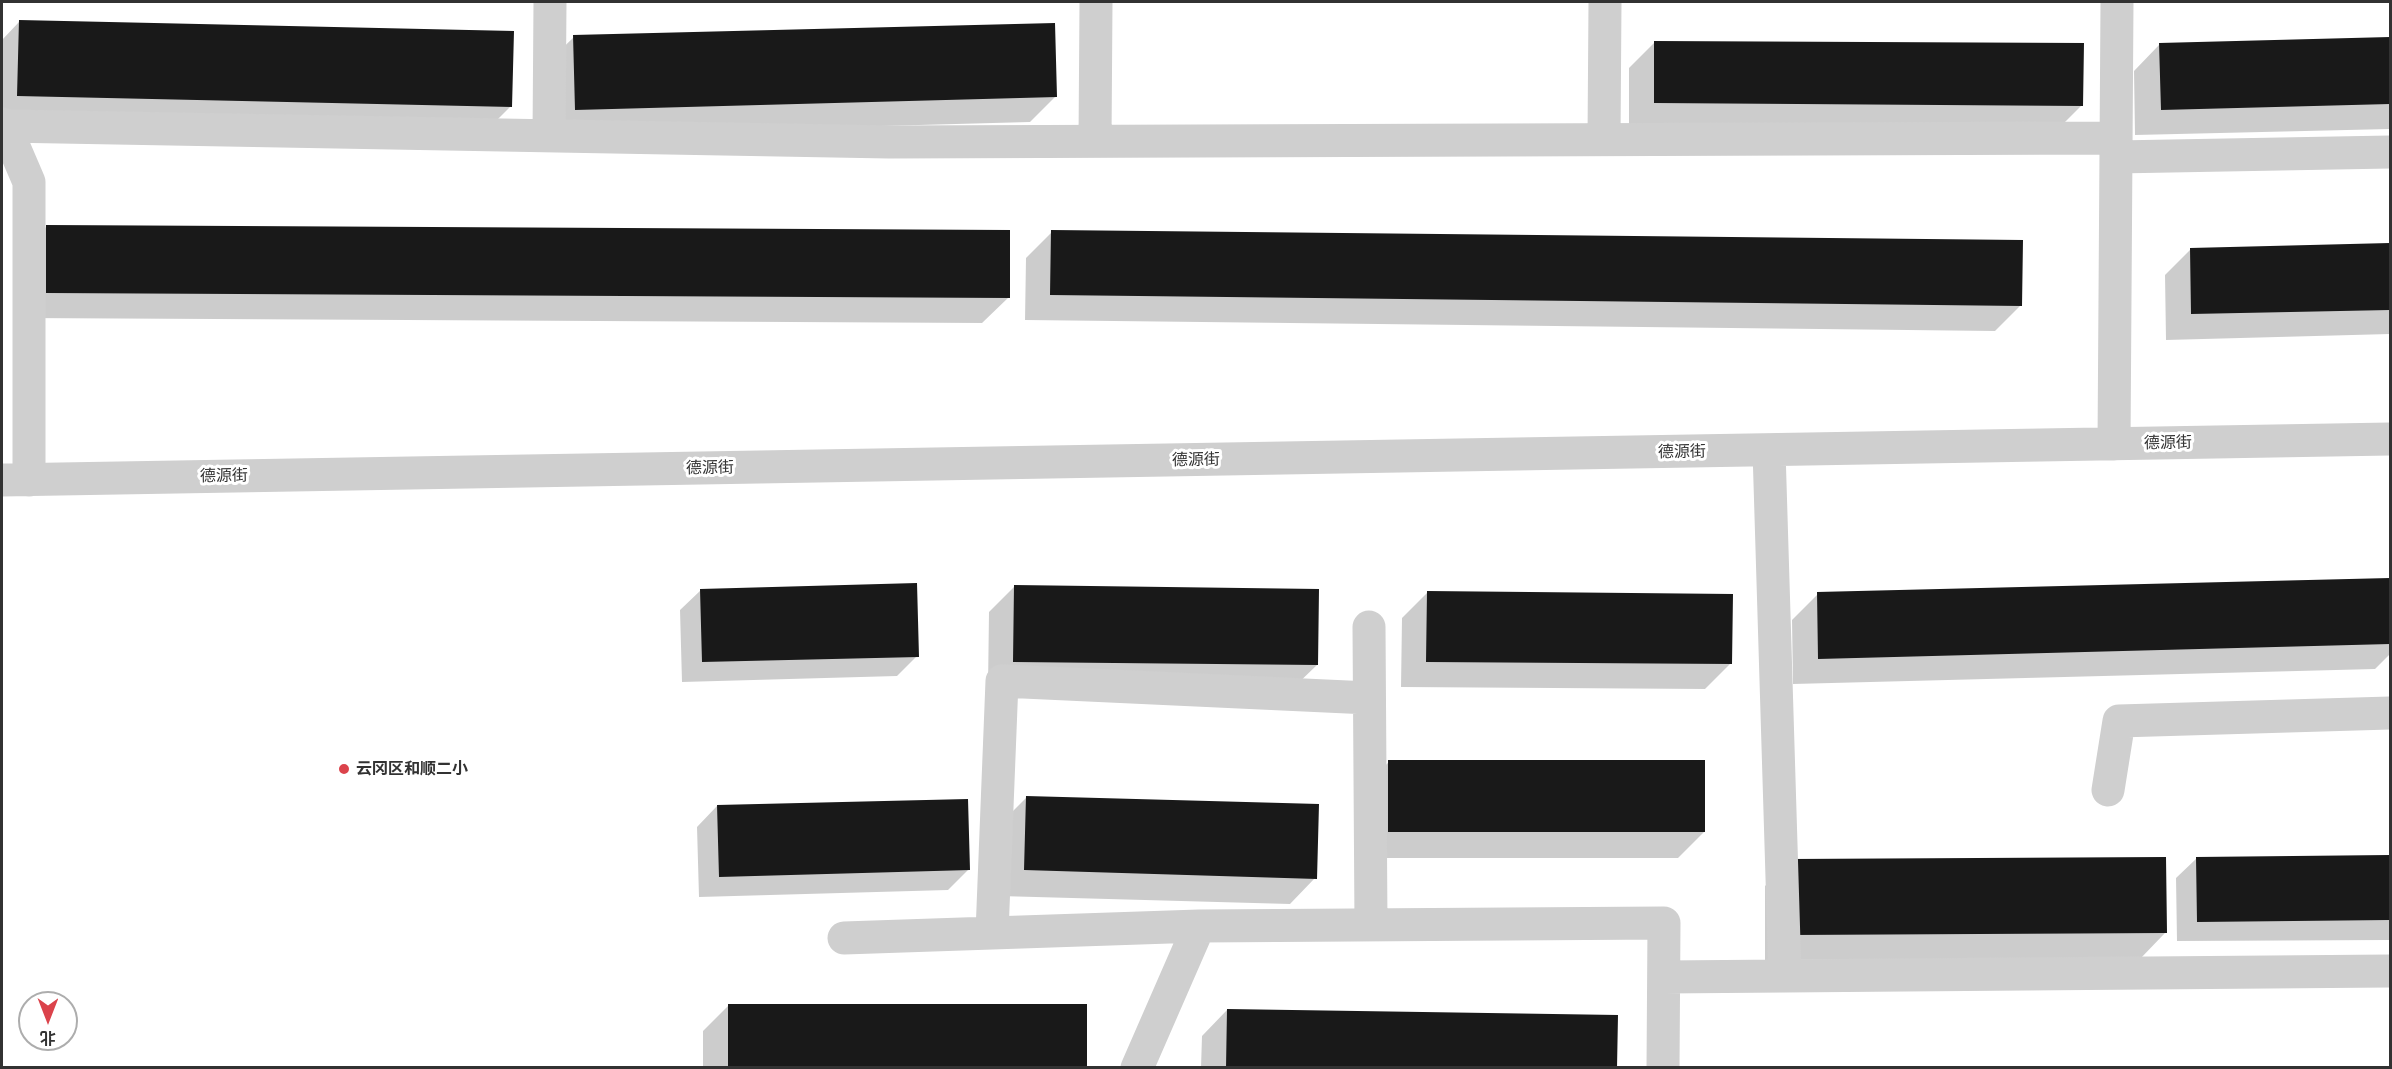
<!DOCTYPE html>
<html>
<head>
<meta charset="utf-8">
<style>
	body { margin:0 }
	#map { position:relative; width:2392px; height:1069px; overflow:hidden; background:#fff; font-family:"Public Sans","Noto Sans SC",sans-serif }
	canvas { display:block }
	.frame { position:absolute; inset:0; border:3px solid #323232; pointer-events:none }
	.north { position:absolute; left:18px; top:991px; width:60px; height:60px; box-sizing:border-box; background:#fff; border:2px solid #adadad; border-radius:50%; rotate:180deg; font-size:16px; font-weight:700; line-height:24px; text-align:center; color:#323232 }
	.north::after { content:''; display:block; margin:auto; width:21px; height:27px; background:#db434b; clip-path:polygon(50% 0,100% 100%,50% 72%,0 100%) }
</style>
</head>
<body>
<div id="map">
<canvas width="2392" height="1069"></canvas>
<div class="frame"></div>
<div class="north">北</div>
</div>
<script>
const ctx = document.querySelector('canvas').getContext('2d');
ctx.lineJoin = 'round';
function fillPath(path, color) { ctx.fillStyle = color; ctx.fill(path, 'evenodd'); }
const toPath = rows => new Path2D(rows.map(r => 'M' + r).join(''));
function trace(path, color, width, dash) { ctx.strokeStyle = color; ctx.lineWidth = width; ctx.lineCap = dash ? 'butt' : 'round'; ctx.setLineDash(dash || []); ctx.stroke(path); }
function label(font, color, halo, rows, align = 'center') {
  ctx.font = font + ' "Public Sans","Noto Sans SC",sans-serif'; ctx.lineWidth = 6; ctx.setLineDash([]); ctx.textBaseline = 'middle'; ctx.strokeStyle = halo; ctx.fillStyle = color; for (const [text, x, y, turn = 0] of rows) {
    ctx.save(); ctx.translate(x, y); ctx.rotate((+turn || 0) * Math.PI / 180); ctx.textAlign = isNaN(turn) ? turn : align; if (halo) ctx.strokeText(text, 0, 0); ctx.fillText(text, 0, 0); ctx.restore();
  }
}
fillPath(toPath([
	[19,22,511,106,485,132,2,121,2,40],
	[574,37,1056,96,1030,122,550,135,548,62],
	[2390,39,2390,129,2135,135,2134,71,2159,45],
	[1655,42,2082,105,2056,131,1629,128,1629,68],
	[46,227,1008,298,982,323,20,318,20,253],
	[1052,232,2021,305,1995,331,1025,320,1026,258],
	[2390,245,2390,334,2166,340,2165,275,2191,249],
	[2390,579,2390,654,2375,669,1793,684,1792,620,1818,594],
	[1015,586,1317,665,1291,690,988,687,989,612],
	[701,590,917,656,897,676,682,682,680,610],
	[1427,593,1731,663,1705,689,1401,687,1402,618],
	[1389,762,1704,832,1678,858,1363,858,1363,787],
	[1027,797,1315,878,1290,904,999,896,1001,823],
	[717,806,968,870,948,890,699,897,697,827],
	[2390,857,2390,940,2177,941,2176,878,2197,858],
	[1791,861,2165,933,2140,959,1765,960,1765,886],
	[729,1005,1085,1068,703,1068,703,1031],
	[1227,1010,1616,1068,1201,1068,1202,1036]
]), '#0003');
fillPath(toPath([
	[19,20,514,31,512,107,17,96],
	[1055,23,1057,97,575,110,573,35],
	[2390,37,2390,104,2161,110,2159,43],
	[1654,41,2084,43,2083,106,1654,103],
	[46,225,1010,230,1010,298,46,293],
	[1051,230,2023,240,2022,306,1050,295],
	[2390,243,2390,310,2191,314,2190,248],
	[2390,578,2390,644,1818,659,1817,592],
	[917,583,919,657,702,662,700,589],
	[1014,585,1319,589,1318,665,1013,662],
	[1427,591,1733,594,1732,664,1426,662],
	[1388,760,1705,760,1705,832,1388,832],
	[1026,796,1319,804,1317,879,1024,870],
	[968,799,970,870,719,877,717,805],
	[2390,855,2390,920,2197,922,2196,857],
	[2166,857,2167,933,1791,935,1790,859],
	[728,1004,1087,1004,1087,1068,728,1068],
	[1227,1009,1618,1015,1617,1068,1226,1068]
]), '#191919');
trace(toPath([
	[2,124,5,126,889,142,2116,138],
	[5,126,29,182,29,480],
	[549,136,550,2],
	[1604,139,1605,2],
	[1095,141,1096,2],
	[2116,157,2390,152],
	[2114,444,2117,2],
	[1769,450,1785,976],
	[2,480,2390,439],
	[1369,627,1371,925],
	[2108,790,2119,721,2390,713],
	[992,933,1002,681,1369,698],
	[844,938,1199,926,1664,923,1663,1068],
	[1664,977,2390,971],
	[1137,1068,1199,926]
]), '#cfcfcf', 33);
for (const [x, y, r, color] of [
	[344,769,6,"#db434b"]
]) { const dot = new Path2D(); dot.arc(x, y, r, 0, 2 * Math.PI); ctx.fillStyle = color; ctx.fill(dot); trace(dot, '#fff', 2); }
label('16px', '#323232', '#fff', [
	["德源街",2168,443,-1],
	["德源街",1682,452,-1],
	["德源街",1196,460,-1],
	["德源街",710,468,-1],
	["德源街",224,476,-1]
]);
label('bold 16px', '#323232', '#fff', [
	["云冈区和顺二小",356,769]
], 'left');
</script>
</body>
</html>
